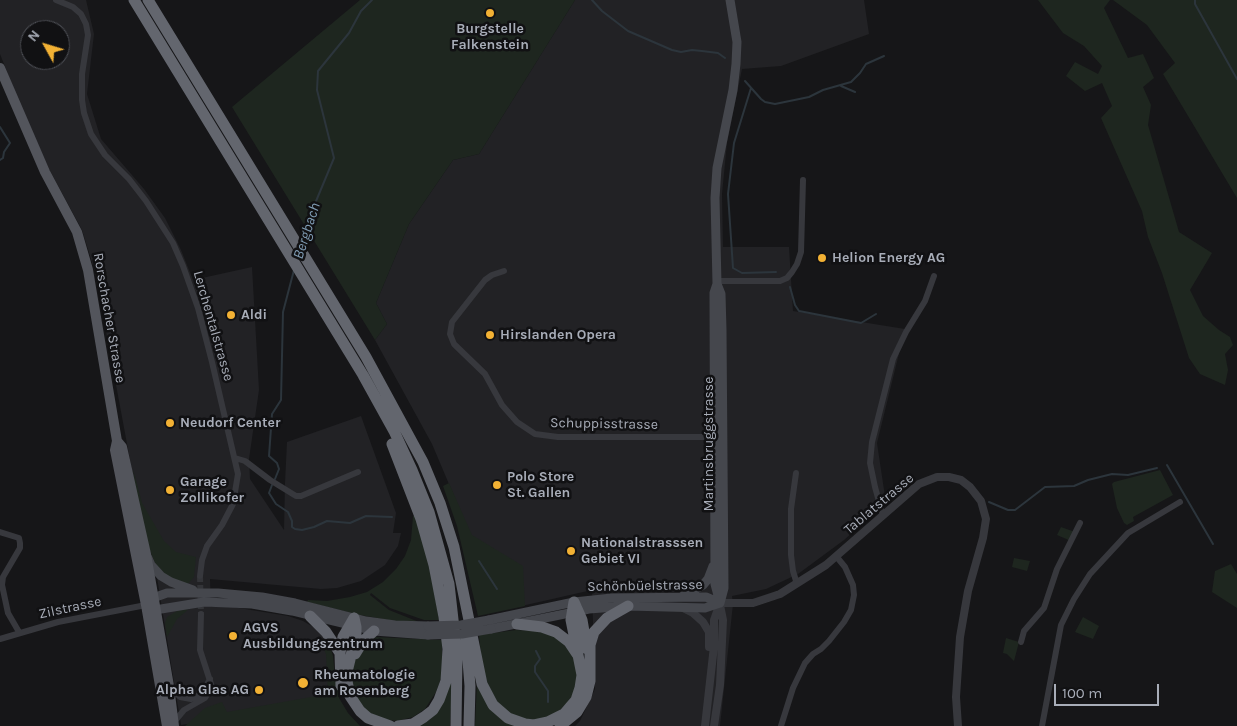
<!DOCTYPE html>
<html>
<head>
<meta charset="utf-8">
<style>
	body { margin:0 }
	#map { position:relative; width:1237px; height:726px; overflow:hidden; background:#161618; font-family:Karla,sans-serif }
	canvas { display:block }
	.north { position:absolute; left:20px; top:20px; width:50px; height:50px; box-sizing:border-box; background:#111113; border:1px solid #4d4f55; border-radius:50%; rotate:309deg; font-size:14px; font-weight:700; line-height:20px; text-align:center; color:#a8adb8 }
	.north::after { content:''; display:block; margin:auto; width:18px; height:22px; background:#f2b134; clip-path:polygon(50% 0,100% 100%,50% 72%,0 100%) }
	.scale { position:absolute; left:1054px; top:684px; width:105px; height:22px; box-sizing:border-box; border:2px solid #a8adb8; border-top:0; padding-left:6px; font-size:15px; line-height:18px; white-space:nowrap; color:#a8adb8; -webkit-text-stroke:4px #111113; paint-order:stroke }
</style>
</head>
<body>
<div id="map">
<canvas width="1237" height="726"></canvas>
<div class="north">N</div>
<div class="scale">100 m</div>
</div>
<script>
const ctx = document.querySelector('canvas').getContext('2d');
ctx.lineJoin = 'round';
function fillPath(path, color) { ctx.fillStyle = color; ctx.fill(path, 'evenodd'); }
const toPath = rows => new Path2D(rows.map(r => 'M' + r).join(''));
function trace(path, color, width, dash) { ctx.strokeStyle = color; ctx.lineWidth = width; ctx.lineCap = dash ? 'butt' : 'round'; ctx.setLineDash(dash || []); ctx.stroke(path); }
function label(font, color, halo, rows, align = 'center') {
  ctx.font = font + ' Karla,sans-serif'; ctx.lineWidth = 5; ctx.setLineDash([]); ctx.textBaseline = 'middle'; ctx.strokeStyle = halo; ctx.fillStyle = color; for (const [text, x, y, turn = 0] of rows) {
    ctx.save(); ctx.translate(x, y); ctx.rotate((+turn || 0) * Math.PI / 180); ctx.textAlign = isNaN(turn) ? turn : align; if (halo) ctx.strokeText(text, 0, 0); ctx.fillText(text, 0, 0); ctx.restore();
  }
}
fillPath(toPath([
	[0,0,86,0,94,34,87,94,101,139,144,189,165,218,181,250,193,280,252,267,259,390,249,459,250,479,284,530,285,483,287,442,361,416,396,513,393,533,401,533,398,546,385,565,361,581,337,588,321,589,210,579,211,607,233,607,288,616,303,621,317,629,327,641,336,701,181,725,154,559,141,519,95,272,82,230,49,169,19,102,0,54],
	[30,30,60,30,60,60,30,60],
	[575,0,864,0,869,34,781,66,742,69,727,143,722,194,723,247,789,247,793,311,905,329,877,443,886,503,844,540,798,574,766,589,732,596,733,604,720,726,575,726,580,721,595,689,592,590,517,607,471,536,432,444,375,340,387,324,376,303,409,224,453,160,479,154]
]), '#222225');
fillPath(toPath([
	[360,0,575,0,479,154,453,160,409,224,376,303,387,324,375,340,232,107],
	[1038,0,1110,0,1104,8,1128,58,1143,54,1154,78,1143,87,1151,105,1148,125,1179,232,1212,253,1190,290,1203,316,1219,330,1230,337,1233,345,1225,354,1228,370,1225,385,1200,374,1189,358,1162,273,1148,237,1142,211,1101,118,1112,106,1102,83,1085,91,1066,76,1075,62,1098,74,1102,66,1084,46,1063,33],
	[1113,0,1237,0,1237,198,1163,74,1175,63,1147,25],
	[133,469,142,503,164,541,176,552,196,557,194,577,187,585,167,577,155,563,148,546,139,514],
	[1160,470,1173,495,1133,517,1134,521,1127,525,1124,523,1117,508,1112,484,1114,482],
	[449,483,472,535,523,566,525,606,478,616,457,526,443,486],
	[413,516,415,516,429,561,439,620,424,620,390,608,371,593,370,595,389,610,419,622,395,621,360,615,307,602,308,600,327,601,350,597,367,592,383,582,396,569,405,556,411,540],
	[1061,527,1075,532,1071,541,1057,535],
	[1014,558,1030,561,1027,571,1012,567],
	[1231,564,1237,574,1237,608,1212,592,1215,571],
	[189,609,177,619,167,637,165,623,167,617,177,611],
	[1083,617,1099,626,1093,639,1075,632],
	[516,630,536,631,550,634,562,642,573,655,578,673,575,691,567,704,555,714,541,720,523,720,509,713,496,701,488,685,482,666,479,635],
	[376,637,442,640,442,676,436,692,425,709,413,717,397,721,382,719,368,712,359,702,352,691,351,679,353,666,359,651,368,640],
	[1006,638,1019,642,1014,661,1007,654,1003,653],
	[329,643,333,656,335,678,339,698,348,713,360,726,185,726,205,708,222,702,227,712,328,694,326,654,322,645],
	[449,666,452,689,450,726,408,726,425,718],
	[477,682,520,726,475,726]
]), '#1e261f');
trace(toPath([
	[592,0,602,11,628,31,672,50,681,52,692,50,702,51,718,53,725,58],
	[1195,0,1195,4,1237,79],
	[745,81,761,99,765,102,775,104,809,97,823,90,851,82,860,73,866,64,884,56],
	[841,86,855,92],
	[751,88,734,143,728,194,733,268,742,273,776,272],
	[0,127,10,143,4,152,3,158,0,160],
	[302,244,309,218,334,158,317,90,318,71,349,33,361,11,372,0],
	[790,287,795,305,799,311,861,323,876,314],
	[1167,465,1213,544],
	[275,479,279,469,277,463,269,456,272,414,281,400,283,312,294,270],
	[272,485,269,493,276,504,288,512,292,521,292,527,295,529,302,530,314,527,327,521,350,523,366,516,392,517],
	[989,502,1008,510,1015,510,1045,487,1074,486,1088,480,1112,474,1128,475,1157,468],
	[479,561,497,589],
	[536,651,540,659,535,666,535,672,548,691,548,702]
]), '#2c353c', 2);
trace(toPath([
	[200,576,201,614]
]), '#333438', 6, [6, 3]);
trace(toPath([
	[56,0,73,7,81,14,86,24,88,35,82,74,82,100,84,113,91,134,105,155,129,179,146,201,173,243,183,266,198,308,212,362,238,474,233,504,222,525,207,546,202,560,200,576],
	[504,271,492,275,485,280,452,322,450,334,454,344,485,374,502,405,517,422,535,434,558,437,715,437],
	[717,281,780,281,787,278,792,272,797,264,801,252,803,180],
	[235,458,245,461,270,480,296,496,301,496,358,472],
	[796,473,791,509,791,555,793,571,797,584],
	[883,516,875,487,870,463,872,442,893,359,906,332,925,301,934,276],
	[0,532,19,538,20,543,20,548,3,577,2,585,8,613,19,632],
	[0,639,58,622,146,605],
	[1021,642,1024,631,1044,608,1057,569,1080,523],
	[171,688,180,697,191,699,202,694,210,679],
	[174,722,184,710,205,698,212,687,200,650,201,614],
	[781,726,793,688,805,663,813,654,821,649,829,641,844,622,851,610,854,595,853,585,845,567,836,556],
	[1042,726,1061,625,1074,599,1090,574,1128,533,1180,502]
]), '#37383d', 6);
trace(toPath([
	[720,603,753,603,780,594,826,565,919,484,937,477,949,477,961,480,970,487,981,501,986,519,983,538,968,591,960,637,956,697,958,726],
	[683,608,693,613,703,622,709,632,709,647],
	[705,726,714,646,714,620,720,603],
	[714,726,720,685,723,620,720,605]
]), '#37383d', 8);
trace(toPath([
	[717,284,714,293,715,584,720,603],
	[148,558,151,565,161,576,171,582,193,590],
	[683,596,703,585,708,579,713,566],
	[153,598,167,593,218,593,262,597,295,603,366,621,395,625,428,626],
	[720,603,724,588,722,330,721,294,717,284,715,198,717,168,733,90,736,64,737,42,730,0],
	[155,610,204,602,252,604,292,611,374,631,428,635],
	[489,620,574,602,612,598,706,597,720,603],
	[491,629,589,609,628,606,705,608,720,603]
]), '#45474d', 9);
trace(toPath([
	[0,68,45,172,77,232,88,270,117,441,115,450,146,605,167,726],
	[117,441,122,447,146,554,169,686,174,726]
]), '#53555c', 10);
trace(toPath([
	[134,0,363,375,394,431,412,470,429,512,449,584,457,655,456,726],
	[148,0,366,357,423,462,440,503,454,547,482,684,493,705,508,718,525,724,534,725,548,722,564,714,576,700,580,688,582,675,571,620,574,602],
	[392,444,421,519,434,565,444,617,448,649,446,681,439,700,433,710,424,717,413,724,398,726],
	[574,602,582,620,587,649],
	[310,616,326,632,340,653],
	[354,618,356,627,356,635,346,676,350,696,360,711,368,718,390,726],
	[517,624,542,627,556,632,569,642,577,654],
	[466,635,470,686,469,726],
	[355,654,363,641,374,631],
	[341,686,340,653,343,637,354,618],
	[560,726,577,712,586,697,590,681,590,645,594,632,607,618,628,606]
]), '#63666e', 11);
trace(toPath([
	[428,626,461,625,489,620],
	[428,635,462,634,491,629]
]), '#45474d', 9);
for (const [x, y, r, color] of [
	[490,13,5,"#f2b134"],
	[822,258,5,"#f2b134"],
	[231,315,5,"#f2b134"],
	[490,335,5,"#f2b134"],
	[170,423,5,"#f2b134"],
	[497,485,5,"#f2b134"],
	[170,490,5,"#f2b134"],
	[571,551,5,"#f2b134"],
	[233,636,5,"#f2b134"],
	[303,683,6,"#f2b134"],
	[259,690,5,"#f2b134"]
]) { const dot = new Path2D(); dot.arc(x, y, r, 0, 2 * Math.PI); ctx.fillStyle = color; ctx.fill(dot); trace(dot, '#111113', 2); }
label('bold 14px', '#a8adb8', '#111113', [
	["Burgstelle",490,29,"center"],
	["Falkenstein",490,45,"center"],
	["Helion Energy AG",832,258],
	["Aldi",241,315],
	["Hirslanden Opera",500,335],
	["Neudorf Center",180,423],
	["Polo Store",507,477],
	["St. Gallen",507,493],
	["Garage",180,482],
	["Zollikofer",180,498],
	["Nationalstrasssen",581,543],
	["Gebiet VI",581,559],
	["AGVS",243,628],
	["Ausbildungszentrum",243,644],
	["Rheumatologie",314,675],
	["am Rosenberg",314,691],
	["Alpha Glas AG",249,690,"right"]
], 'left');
label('14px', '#a8adb8', '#111113', [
	["Rorschacher Strasse",109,318,80],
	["Lerchentalstrasse",213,326,74],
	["Schuppisstrasse",604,424,1],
	["Martinsbruggstrasse",709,444,-90],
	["Tablatstrasse",879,504,-40],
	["Schönbüelstrasse",645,586,-1],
	["Zilstrasse",70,608,-12]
]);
label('italic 15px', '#7f9bb3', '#111113', [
	["Bergbach",307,231,-72]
]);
</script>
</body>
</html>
